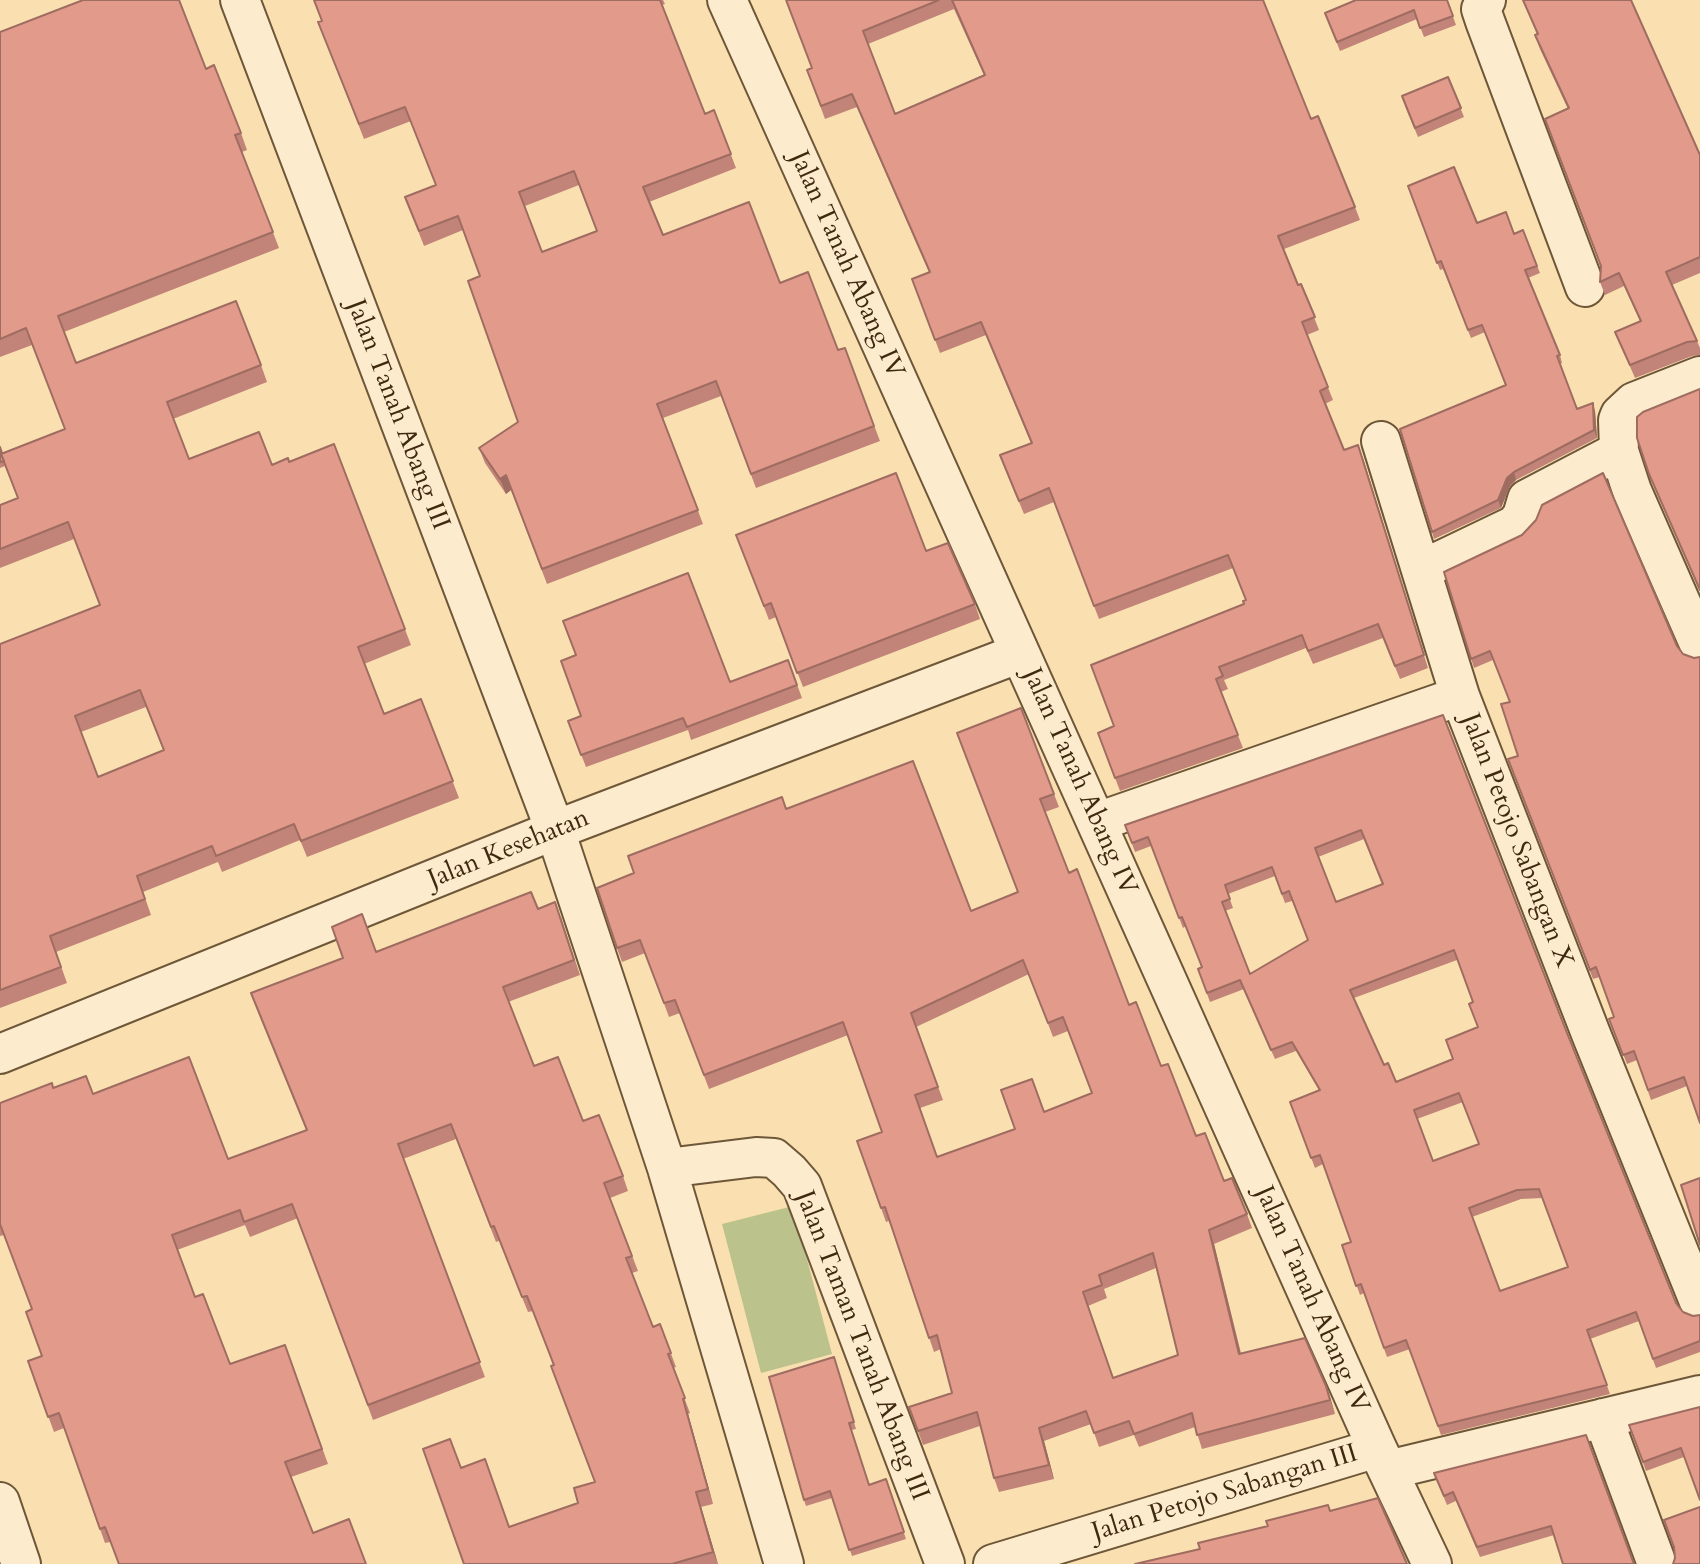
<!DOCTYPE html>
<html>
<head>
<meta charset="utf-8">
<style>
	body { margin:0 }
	canvas { display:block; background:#fae0b0 }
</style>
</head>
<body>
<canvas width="1700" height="1564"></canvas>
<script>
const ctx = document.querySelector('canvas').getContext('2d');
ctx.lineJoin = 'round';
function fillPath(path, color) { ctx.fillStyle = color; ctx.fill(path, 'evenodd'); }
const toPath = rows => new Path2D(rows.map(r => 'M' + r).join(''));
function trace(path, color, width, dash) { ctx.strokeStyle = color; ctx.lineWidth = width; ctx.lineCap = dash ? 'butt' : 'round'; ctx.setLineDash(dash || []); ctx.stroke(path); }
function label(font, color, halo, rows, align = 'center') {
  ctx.font = font + ' Cardo,serif'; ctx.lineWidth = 6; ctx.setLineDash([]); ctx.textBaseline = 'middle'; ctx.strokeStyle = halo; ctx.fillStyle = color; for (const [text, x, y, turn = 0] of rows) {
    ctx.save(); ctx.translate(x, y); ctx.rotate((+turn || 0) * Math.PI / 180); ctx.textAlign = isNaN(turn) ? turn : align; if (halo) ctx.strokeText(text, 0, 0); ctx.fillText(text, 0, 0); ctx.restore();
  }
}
fillPath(toPath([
	[793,1206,832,1354,761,1373,722,1224]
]), '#bcc28c');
const minor = toPath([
	[240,0,555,830,667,1168,784,1564],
	[727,0,1377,1448,1432,1564],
	[1486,0,1481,9,1485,21,1585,287],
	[1700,376,1634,402,1620,415,1618,420,1619,451,1632,491,1700,646],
	[1381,441,1460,696,1591,1034,1700,1304],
	[1421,570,1515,525,1522,516,1527,499,1619,451],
	[1097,822,1460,696],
	[0,1054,555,830,1020,653],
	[667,1168,756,1157,774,1158,789,1171,802,1186,945,1564],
	[1603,1418,1657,1564],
	[1388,1470,1700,1395],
	[0,1502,21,1564],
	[993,1564,1377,1448]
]);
trace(minor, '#6e5739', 42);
trace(minor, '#fcebcc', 38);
fillPath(toPath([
	[313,0,663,0,665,4,662,5,705,114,714,110,736,168,649,202,663,235,780,283,838,350,845,348,880,441,756,488,721,396,663,418,703,524,547,584,511,490,506,494,485,463,479,448,518,422,480,276,463,230,424,246,405,197,436,185,411,121,364,139,324,37,322,21],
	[579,185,597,231,542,252,525,206],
	[786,0,1263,0,1311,119,1355,207,1360,220,1284,249,1298,285,1301,284,1319,330,1307,335,1333,400,1325,404,1344,450,1358,445,1428,668,1400,679,1383,638,1313,664,1306,648,1224,680,1228,689,1221,692,1243,748,1120,791,1098,733,1114,727,1244,604,1246,600,1233,568,1099,619,1054,502,1024,514,1005,468,1031,443,986,335,940,353,912,279,929,272,857,107,825,119,807,70,812,68],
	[954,9,984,75,895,114,868,44],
	[1447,0,1456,25,1424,37,1417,19,1340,51,1325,13],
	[1523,0,1700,155,1700,273,1672,285,1697,341,1700,348,1700,355,1692,356,1635,378,1615,332,1640,321,1624,286,1605,295,1600,282,1600,266,1568,109,1540,49,1535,35,1537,34],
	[0,32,206,69,241,133,247,150,242,152,279,248,64,332,76,363,261,365,267,382,173,419,189,459,272,465,289,462,334,444,411,645,364,664,384,714,421,699,459,798,307,857,300,840,222,872,218,862,143,892,151,915,56,952,67,983,0,1008,0,644,100,605,74,539,0,568,0,505,18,498,5,466,0,468,0,447,2,453,65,429,32,345,0,357],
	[146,707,163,750,98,777,81,732],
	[1448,77,1464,117,1418,137,1405,106],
	[1408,186,1477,223,1514,234,1523,230,1540,273,1528,278,1560,355,1562,363,1560,364,1577,409,1595,411,1597,438,1516,480,1510,486,1501,508,1434,539,1432,532,1505,385,1485,332,1471,338,1443,269,1440,270],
	[736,535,926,551,975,604,980,619,803,687,776,617,769,620],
	[1444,572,1677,646,1683,654,1694,658,1687,1086,1651,1100,1637,1060,1627,1064,1609,1019,1614,1017,1600,977,1593,979,1508,759,1518,756,1510,702,1493,660,1474,668],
	[788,660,802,698,691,740,688,730,586,767,568,721,730,682],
	[1021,708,1059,807,1045,812,1069,873,1129,1005,1196,1136,1224,1181,1247,1214,1252,1228,1214,1244,1241,1353,1326,1386,1335,1414,1202,1449,1195,1427,1139,1447,1134,1435,1099,1447,1091,1424,1044,1441,1054,1479,999,1492,994,1478,980,1426,923,1445,909,1407,952,1393,941,1349,934,1352,889,1221,886,1222,857,1141,882,1132,848,1035,709,1089,680,1013,669,1017,645,953,622,962,617,948,634,873,786,809,971,911,1018,892],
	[1029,974,1053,1037,1068,1031,1092,1093,1015,1129,937,1157,920,1108,943,1100,916,1027],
	[1156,1268,1178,1355,1113,1378,1088,1306,1107,1298,1104,1289],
	[1443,715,1567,1033,1676,1303,1683,1312,1693,1316,1700,1315,1700,1352,1656,1368,1639,1321,1590,1339,1610,1394,1441,1435,1410,1349,1387,1357,1364,1293,1360,1295,1342,1245,1351,1242,1323,1164,1315,1168,1290,1102,1319,1090,1296,1051,1275,1059,1244,989,1210,1002,1198,969,1202,968,1186,926,1183,928,1151,846,1135,852,1125,825],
	[1364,839,1382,884,1336,902,1318,857],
	[1275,876,1285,903,1292,901,1308,940,1250,974,1225,911,1233,908,1228,894],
	[1457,960,1473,1002,1478,1028,1453,1060,1396,1082,1384,1065,1354,998],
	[1463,1102,1479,1144,1433,1161,1417,1119],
	[1543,1198,1568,1267,1500,1291,1472,1217,1521,1199],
	[538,909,561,917,580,975,508,1002,534,1066,583,1121,623,1176,628,1191,610,1198,638,1271,632,1273,653,1327,660,1324,676,1367,673,1368,690,1413,688,1414,713,1504,701,1507,718,1564,464,1564,461,1468,509,1527,578,1503,595,1482,553,1365,533,1311,528,1312,499,1241,496,1242,456,1139,403,1159,485,1377,373,1420,298,1218,250,1237,245,1225,177,1250,195,1297,230,1364,285,1345,328,1464,291,1477,313,1533,366,1564,110,1542,105,1543,64,1428,54,1432,28,1361,42,1356,32,1309,4,1235,0,1236,0,1103,53,1088,93,1094,228,1159,307,1130,251,993,376,952],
	[834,1357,856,1429,851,1430,869,1485,886,1479,906,1539,852,1556,832,1498,806,1506,804,1500],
	[1700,1407,1684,1457,1646,1471,1629,1425],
	[1434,1473,1634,1564,1554,1535,1480,1557,1456,1501,1447,1505]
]), '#c28478');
fillPath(toPath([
	[1593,403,1595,411,1597,438,1594,430],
	[1358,445,1363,458,1428,668,1424,655],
	[1514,472,1516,480,1510,486,1501,508,1498,500,1507,478],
	[506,475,511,490,506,494,500,479],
	[1209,1230,1214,1244,1244,1368,1239,1354],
	[1326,1386,1331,1400,1335,1414,1330,1400],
	[683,1399,688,1414,713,1504,708,1489],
	[1039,1428,1044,1441,1054,1479,1049,1465],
	[696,1492,701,1507,718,1564,713,1552]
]), '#9e6c61');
const building = toPath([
	[83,0,179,0,206,69,214,65,241,133,235,135,273,232,58,316,76,363,236,301,261,365,167,402,189,459,259,432,272,465,288,458,289,462,334,444,405,629,358,647,384,714,421,699,453,781,301,841,294,824,216,856,212,846,137,876,145,899,50,936,61,967,0,990,0,644,100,605,68,522,0,549,0,505,18,498,1,454,65,429,26,328,0,339,0,32,83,0],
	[140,690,164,750,98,777,75,716,140,690],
	[314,0,660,0,705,114,714,110,731,154,643,187,663,235,749,202,780,283,808,272,838,350,845,348,874,426,751,474,716,381,657,404,698,510,542,569,506,475,500,479,479,448,518,422,468,281,480,276,458,216,419,231,405,197,436,185,405,107,359,124,318,22,322,21,314,0],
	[574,171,597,231,542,252,519,192,574,171],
	[786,0,939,0,863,31,895,114,985,75,952,0,1263,0,1311,119,1318,116,1355,207,1278,236,1298,285,1301,284,1315,317,1302,322,1328,387,1320,391,1344,450,1358,445,1424,655,1395,666,1378,624,1308,651,1302,635,1219,667,1223,676,1216,679,1238,735,1115,778,1098,733,1114,726,1091,665,1244,604,1243,601,1246,600,1228,555,1094,606,1049,488,1019,501,1000,455,1032,443,981,322,935,340,912,279,930,272,852,94,821,106,807,70,812,68,786,0],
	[1356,0,1447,0,1453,16,1420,28,1414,10,1337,42,1325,13,1356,0],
	[1523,0,1631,0,1700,155,1700,257,1666,272,1697,341,1687,342,1630,365,1615,332,1641,321,1619,273,1600,282,1601,266,1545,119,1569,108,1535,35,1538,34,1523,0],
	[1448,77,1461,108,1415,128,1402,96,1448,77],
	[1454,167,1477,223,1506,212,1514,234,1523,230,1537,266,1525,270,1560,355,1557,356,1577,409,1593,403,1594,430,1514,472,1507,478,1498,500,1432,532,1400,429,1506,385,1482,325,1468,330,1441,261,1437,263,1408,186,1454,167],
	[1700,389,1700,590,1649,474,1637,438,1637,417,1643,412,1700,389],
	[0,447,2,453,1,454,4,461,0,462,0,447],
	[896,473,926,551,948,543,975,604,797,673,771,603,764,606,736,535,896,473],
	[1603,473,1677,646,1683,654,1694,658,1700,657,1700,1123,1684,1077,1648,1090,1634,1051,1623,1055,1609,1019,1614,1017,1596,967,1590,970,1508,759,1518,756,1501,704,1510,702,1490,651,1471,659,1444,572,1522,535,1536,520,1542,505,1603,473],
	[688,573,730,682,788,660,797,685,687,727,683,718,581,755,568,721,581,716,561,661,576,655,563,621,688,573],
	[1021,708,1054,794,1040,799,1069,873,1077,869,1129,1005,1136,1002,1161,1066,1168,1064,1196,1136,1205,1133,1224,1181,1232,1178,1247,1214,1209,1230,1239,1354,1305,1338,1326,1386,1330,1400,1197,1435,1192,1413,1134,1434,1129,1421,1094,1433,1086,1411,1039,1428,1049,1465,994,1478,977,1412,918,1431,909,1407,952,1393,937,1335,929,1338,885,1207,881,1208,857,1141,882,1132,843,1022,704,1075,675,1000,664,1003,640,940,617,948,597,888,634,873,628,856,782,797,786,809,913,761,971,911,1018,892,957,733,1021,708],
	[1023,960,1048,1023,1063,1017,1092,1093,1044,1112,1032,1079,1001,1090,1015,1129,937,1157,915,1095,938,1087,911,1013,1023,960],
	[1153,1253,1178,1355,1113,1378,1083,1292,1102,1285,1099,1275,1153,1253],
	[1443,715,1567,1033,1676,1303,1683,1312,1693,1316,1700,1315,1700,1341,1653,1359,1636,1312,1587,1330,1607,1385,1438,1426,1406,1340,1384,1348,1361,1284,1356,1286,1342,1245,1351,1242,1320,1155,1311,1158,1290,1102,1320,1090,1292,1042,1271,1050,1240,980,1207,993,1198,969,1202,967,1182,917,1179,918,1148,837,1132,843,1125,825,1443,715],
	[1361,830,1383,884,1336,902,1315,848,1361,830],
	[1272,867,1282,894,1289,891,1308,940,1250,974,1222,902,1230,899,1225,885,1272,867],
	[1454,950,1473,1002,1469,1004,1478,1027,1446,1040,1453,1059,1396,1082,1388,1063,1384,1065,1350,990,1454,950],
	[1459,1093,1479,1144,1433,1161,1414,1110,1459,1093],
	[1539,1189,1568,1267,1500,1291,1469,1208,1517,1190,1539,1189],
	[531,892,538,909,555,902,574,960,503,987,534,1066,558,1057,583,1121,599,1115,623,1176,604,1183,632,1256,626,1258,653,1327,660,1324,671,1353,668,1354,685,1398,683,1399,708,1489,696,1492,713,1552,672,1564,464,1564,423,1449,450,1439,461,1468,485,1459,509,1527,578,1503,574,1488,595,1482,551,1366,554,1365,527,1296,522,1297,494,1226,491,1227,451,1124,398,1144,480,1362,368,1405,292,1204,244,1222,240,1210,172,1235,195,1297,203,1294,230,1364,285,1345,322,1449,285,1462,313,1533,349,1519,366,1564,119,1564,105,1527,100,1529,59,1413,48,1417,28,1361,42,1356,26,1312,32,1309,0,1224,0,1103,52,1083,53,1088,86,1076,93,1094,189,1057,228,1159,307,1130,251,993,343,958,332,927,362,914,376,952,531,892],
	[1700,1178,1700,1245,1681,1185,1700,1178],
	[834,1357,854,1422,849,1423,869,1485,886,1479,904,1532,849,1550,830,1491,804,1500,769,1377,834,1357],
	[1700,1407,1700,1500,1681,1448,1643,1462,1629,1425,1700,1407],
	[1586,1435,1634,1564,1563,1564,1551,1526,1477,1547,1453,1492,1444,1496,1434,1473,1586,1435],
	[1378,1498,1407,1564,1135,1564,1200,1549,1198,1543,1268,1526,1266,1521,1328,1505,1330,1511,1378,1498],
	[1700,1507,1700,1564,1673,1564,1675,1558,1674,1547,1664,1520,1700,1507]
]);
fillPath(building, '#e29a8b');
trace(building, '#9e6c61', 2);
label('26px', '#402911', '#fcebcc', [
	["Jalan Tanah Abang IV",846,265,66],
	["Jalan Tanah Abang III",397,415,69],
	["Jalan Tanah Abang IV",1079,782,66],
	["Jalan Petojo Sabangan X",1516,841,69],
	["Jalan Kesehatan",509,850,-22],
	["Jalan Tanah Abang IV",1311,1300,66],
	["Jalan Taman Tanah Abang III",861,1346,69],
	["Jalan Petojo Sabangan III",1225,1494,-17]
]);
</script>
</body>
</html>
